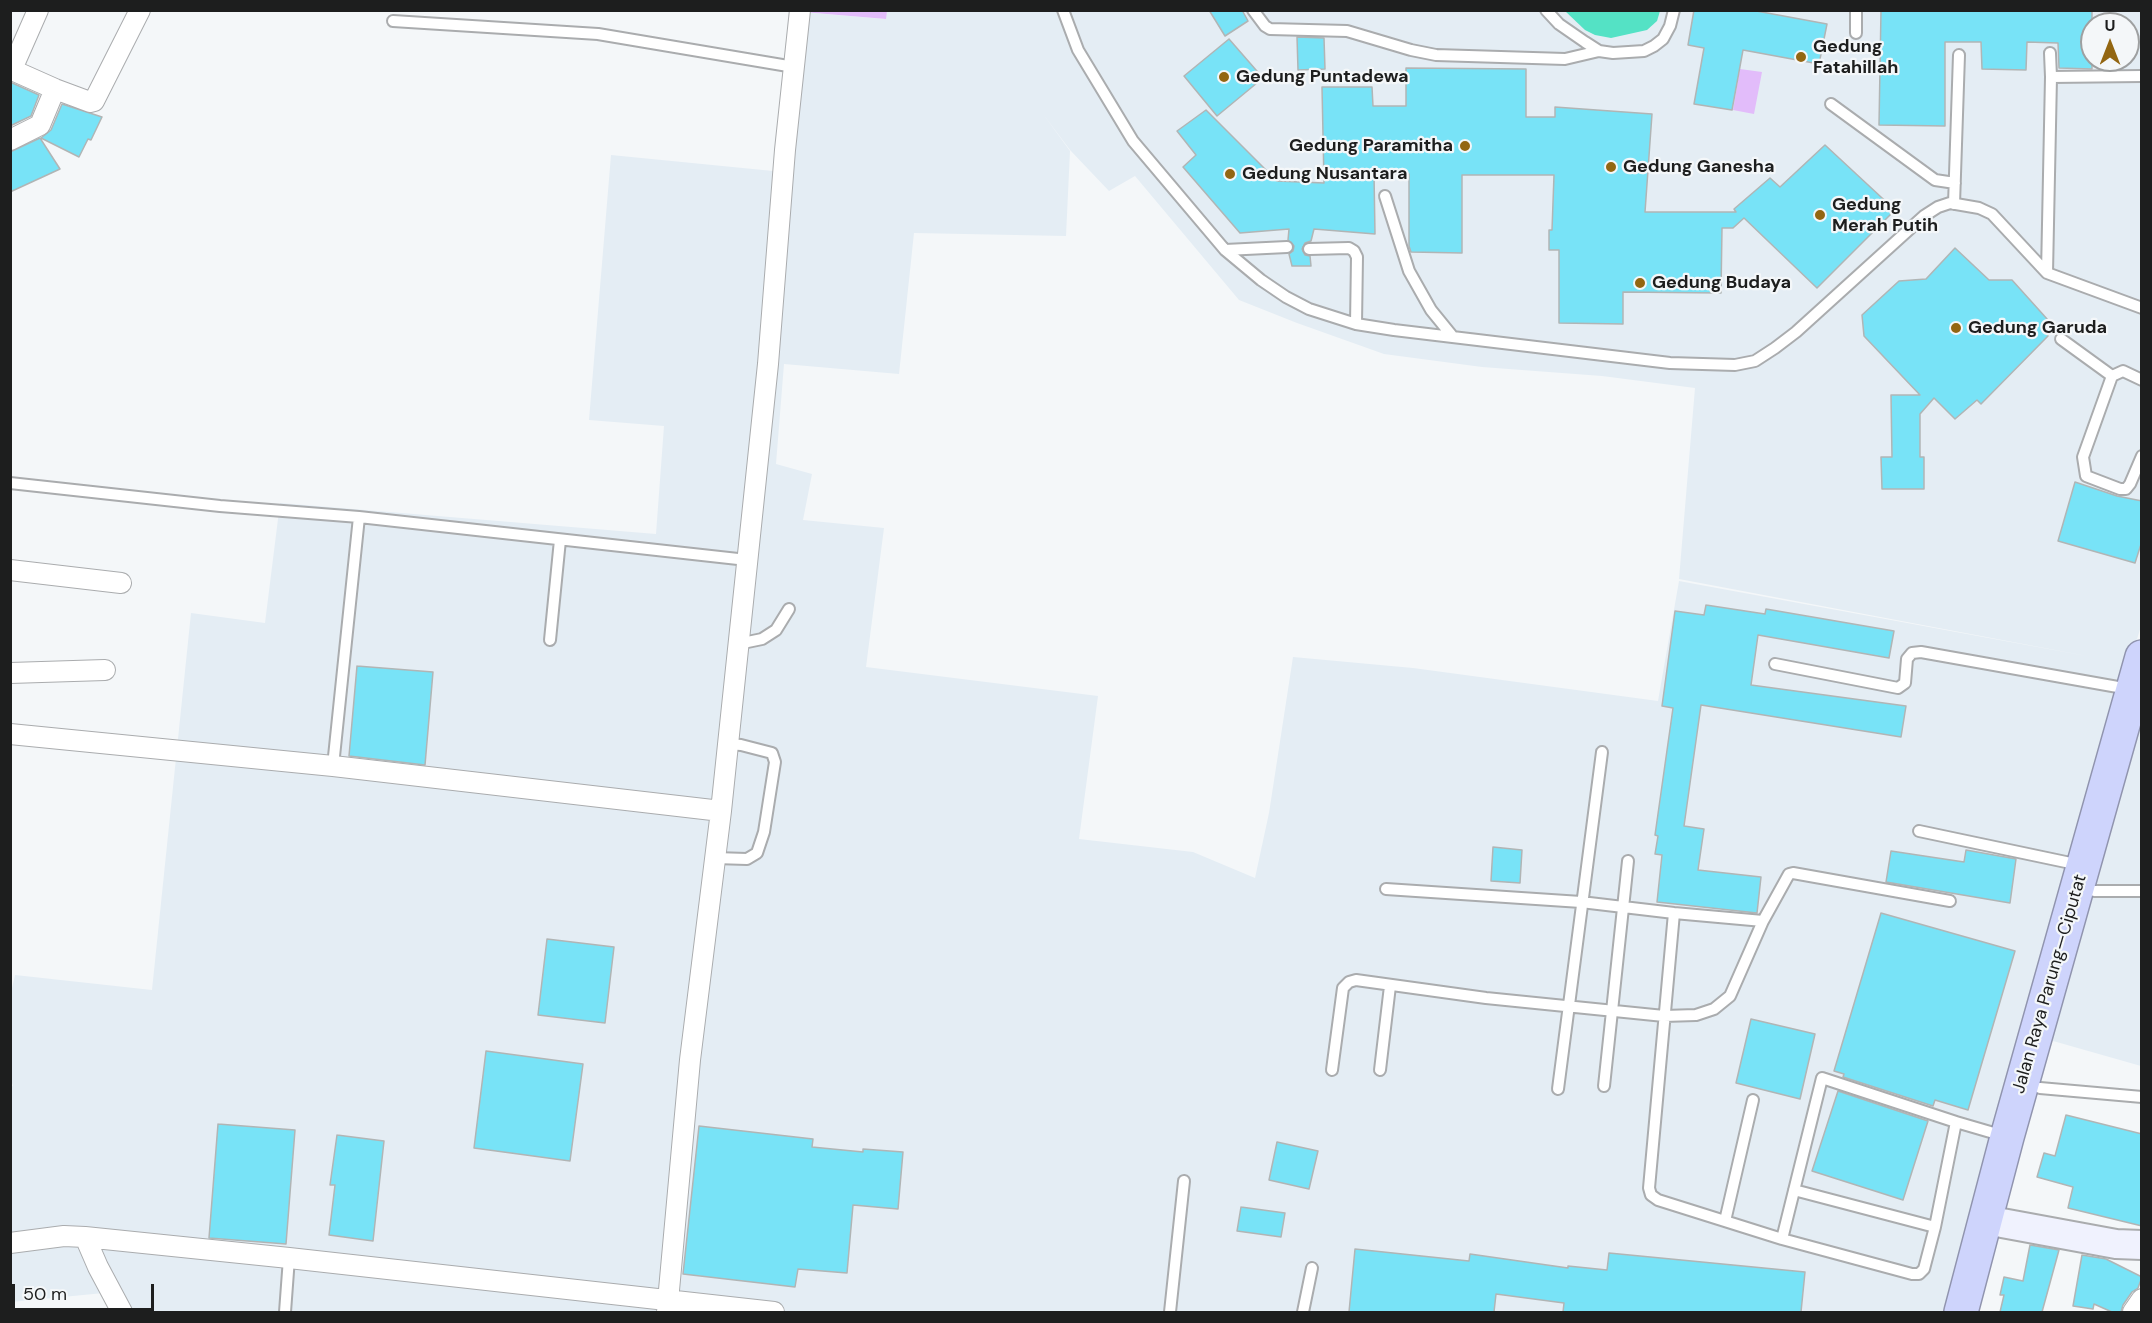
<!DOCTYPE html>
<html>
<head>
<meta charset="utf-8">
<style>
	body { margin:0 }
	#map { position:relative; width:2152px; height:1323px; overflow:hidden; background:#f4f7f9; font-family:"DM Sans",sans-serif }
	canvas { display:block }
	.frame { position:absolute; inset:0; border:12px solid #1d1e1e; pointer-events:none }
	.north { position:absolute; left:2080px; top:12px; width:60px; height:60px; box-sizing:border-box; background:#f4f7f9; border:2px solid #9ea0a1; border-radius:50%; rotate:0deg; font-size:16px; font-weight:700; line-height:24px; text-align:center; color:#1d1e1e }
	.north::after { content:''; display:block; margin:auto; width:21px; height:27px; background:#936612; clip-path:polygon(50% 0,100% 100%,50% 72%,0 100%) }
	.scale { position:absolute; left:12px; top:1284px; width:142px; height:27px; box-sizing:border-box; border:3px solid #1d1e1e; border-top:0; padding-left:8px; font-size:18px; line-height:21px; white-space:nowrap; color:#1d1e1e; -webkit-text-stroke:4px #f4f7f9; paint-order:stroke }
</style>
</head>
<body>
<div id="map">
<canvas width="2152" height="1323"></canvas>
<div class="frame"></div>
<div class="north">U</div>
<div class="scale">50 m</div>
</div>
<script>
const ctx = document.querySelector('canvas').getContext('2d');
ctx.lineJoin = 'round';
function fillPath(path, color) { ctx.fillStyle = color; ctx.fill(path, 'evenodd'); }
const toPath = rows => new Path2D(rows.map(r => 'M' + r).join(''));
function trace(path, color, width, dash) { ctx.strokeStyle = color; ctx.lineWidth = width; ctx.lineCap = dash ? 'butt' : 'round'; ctx.setLineDash(dash || []); ctx.stroke(path); }
function label(font, color, halo, rows, align = 'center') {
  ctx.font = font + ' "DM Sans",sans-serif'; ctx.lineWidth = 4.5; ctx.setLineDash([]); ctx.textBaseline = 'middle'; ctx.strokeStyle = halo; ctx.fillStyle = color; for (const [text, x, y, turn = 0] of rows) {
    ctx.save(); ctx.translate(x, y); ctx.rotate((+turn || 0) * Math.PI / 180); ctx.textAlign = isNaN(turn) ? turn : align; if (halo) ctx.strokeText(text, 0, 0); ctx.fillText(text, 0, 0); ctx.restore();
  }
}
fillPath(toPath([
	[887,10,2141,11,2142,623,2129,665,2142,669,2141,1066,2025,1033,1950,1312,128,1312,114,1292,11,1302,10,1087,13,1086,10,1077,10,997,15,975,152,990,191,613,265,623,280,503,656,534,664,426,589,420,611,155,773,171,789,11,885,19],
	[2092,24,2128,24,2128,60,2092,60],
	[1043,114,1070,150,1109,191,1135,176,1239,300,1297,323,1384,354,1482,367,1602,376,1695,388,1679,579,2092,657,1679,581,1658,701,1413,668,1293,657,1269,813,1255,878,1193,852,1079,839,1098,696,866,667,884,528,803,520,812,474,776,464,784,364,899,374,914,233,1066,236,1070,151]
]), '#e4edf4');
fillPath(toPath([
	[791,11,887,11,886,19],
	[1740,69,1762,72,1754,114,1733,110]
]), '#e2bcfa');
fillPath(toPath([
	[1565,11,1660,11,1657,21,1647,30,1611,38,1595,35,1585,30]
]), '#54e2c5');
const building = toPath([
	[1209,10,1242,10,1248,21,1225,36,1209,10],
	[1694,10,1751,10,1827,24,1819,64,1743,50,1732,110,1694,104,1704,48,1688,45,1694,10],
	[1881,10,2092,10,2092,69,2059,68,2058,43,2027,42,2026,70,1982,69,1981,42,1945,42,1945,126,1879,125,1881,10],
	[1297,37,1324,38,1325,69,1298,70,1297,37],
	[1229,39,1263,78,1217,116,1184,76,1229,39],
	[1406,68,1526,69,1526,117,1555,117,1555,107,1652,114,1645,212,1736,212,1734,209,1770,178,1780,187,1825,145,1895,210,1817,288,1744,218,1733,228,1722,228,1721,293,1623,292,1623,324,1559,323,1559,250,1549,250,1549,230,1552,230,1554,175,1462,175,1462,253,1411,252,1409,246,1409,174,1374,174,1375,234,1314,229,1311,241,1305,243,1302,249,1305,255,1310,256,1311,266,1292,266,1289,254,1293,251,1294,246,1288,240,1289,229,1240,233,1183,167,1196,155,1177,131,1206,110,1277,181,1324,183,1322,87,1372,87,1373,106,1406,106,1406,68],
	[10,82,39,95,31,116,10,126,10,82],
	[62,104,102,117,91,140,88,139,79,157,41,138,51,130,62,104],
	[40,138,60,169,10,192,10,152,40,138],
	[1955,248,1989,280,2012,280,2048,320,2048,336,1981,404,1977,400,1955,419,1934,398,1920,414,1920,457,1924,457,1924,489,1882,489,1881,457,1892,457,1891,395,1920,395,1864,336,1862,315,1899,281,1926,279,1955,248],
	[2075,482,2117,496,2142,501,2142,541,2135,563,2058,541,2075,482],
	[1706,605,1765,614,1766,609,1894,631,1889,658,1758,635,1751,685,1906,706,1901,737,1701,705,1684,826,1704,829,1698,870,1761,877,1757,913,1657,902,1662,855,1655,854,1658,836,1655,835,1673,708,1662,706,1675,611,1704,615,1706,605],
	[357,666,433,672,425,765,349,756,357,666],
	[1493,847,1522,850,1520,883,1491,881,1493,847],
	[1966,850,2016,859,2010,903,1886,882,1891,851,1964,862,1966,850],
	[1881,913,2015,951,1968,1110,1935,1100,1933,1106,1843,1077,1844,1074,1834,1071,1881,913],
	[547,939,614,947,605,1023,538,1015,547,939],
	[1751,1019,1815,1034,1800,1099,1736,1083,1751,1019],
	[486,1051,583,1064,570,1161,474,1148,486,1051],
	[1838,1091,1928,1121,1903,1200,1812,1171,1838,1091],
	[2066,1115,2142,1134,2142,1226,2068,1208,2073,1187,2037,1177,2044,1153,2055,1156,2066,1115],
	[218,1124,295,1130,286,1244,209,1238,218,1124],
	[699,1126,813,1139,812,1147,863,1152,863,1149,903,1152,898,1209,853,1205,847,1273,798,1269,795,1287,683,1274,699,1126],
	[337,1135,384,1141,373,1241,329,1235,335,1185,330,1185,337,1135],
	[1277,1142,1318,1151,1309,1189,1269,1180,1277,1142],
	[1241,1207,1285,1213,1281,1237,1237,1231,1241,1207],
	[2030,1245,2059,1250,2042,1312,2000,1312,2004,1295,2000,1295,2004,1277,2023,1281,2030,1245],
	[1355,1249,1469,1261,1470,1254,1568,1268,1568,1266,1607,1270,1609,1253,1805,1272,1801,1312,1563,1312,1564,1303,1496,1294,1494,1312,1349,1312,1355,1249],
	[2082,1255,2106,1259,2142,1277,2138,1288,2132,1292,2123,1305,2121,1312,2112,1312,2094,1304,2093,1309,2073,1306,2082,1255]
]);
fillPath(building, '#78e3f7');
trace(building, '#b1b5b5', 1.5);
const lane = toPath([
	[1063,10,1078,50,1133,141,1225,250,1261,280,1286,297,1309,309,1356,324,1394,330,1670,363,1735,365,1755,361,1775,348,1796,332,1924,216,1938,207,1950,203,1979,208,1992,214,2047,273,2142,308],
	[1253,10,1265,26,1270,29,1347,31,1411,50,1436,55,1565,59,1599,51],
	[1546,10,1559,24,1585,42,1599,51,1613,53,1644,51,1654,46,1663,39,1670,26,1674,10],
	[393,21,598,34,794,67],
	[1856,33,1856,10],
	[2051,77,2142,76],
	[1831,104,1935,180,1955,183],
	[1385,196,1409,271,1431,310,1453,337],
	[1954,204,1959,55],
	[1309,249,1349,248,1354,251,1357,257,1356,324],
	[1225,250,1287,247],
	[2047,273,2051,77,2050,53],
	[2061,339,2112,376],
	[2142,380,2123,371,2112,376,2083,457,2086,476,2120,489,2126,489,2130,484,2142,456],
	[10,483,220,506,359,517,747,560],
	[550,640,560,540],
	[738,644,762,639,776,630,789,609],
	[1775,664,1898,688,1905,683,1907,659,1912,653,1921,652,2129,689],
	[333,766,359,517],
	[1919,831,2080,865],
	[715,858,747,859,757,853,764,832,775,762,772,753,741,745,728,744],
	[2094,891,2142,891],
	[1674,913,1649,1188,1651,1195,1658,1200,1782,1239,1912,1274,1919,1274,1924,1269,1935,1227,1956,1122,1822,1078,1782,1239],
	[1763,921,1789,874,1793,873,1950,901],
	[1332,1070,1343,988,1349,982,1356,980,1486,998,1664,1016,1696,1015,1714,1009,1730,996,1763,921,1674,913,1581,902,1386,889],
	[1380,1070,1390,986],
	[1604,1086,1628,861],
	[2040,1088,2142,1097],
	[1558,1089,1602,752],
	[1956,1122,2004,1136],
	[1794,1190,1935,1227],
	[1725,1221,1753,1100],
	[285,1312,289,1258],
	[1170,1312,1184,1181],
	[1303,1312,1312,1268]
]);
const street = toPath([
	[10,69,55,89,90,102,94,101,140,10],
	[12,69,38,10],
	[10,140,40,125,55,89],
	[10,570,121,583],
	[10,673,105,670],
	[10,734,333,766,721,811],
	[85,1237,98,1267,122,1312],
	[10,1243,64,1236,85,1237,289,1258,774,1312],
	[667,1312,690,1060,721,811,768,364,785,150,800,10],
	[2133,1312,2142,1299]
]);
const secondary = toPath([
	[2002,1223,2116,1244,2142,1245]
]);
const highway = toPath([
	[1961,1312,2007,1137,2142,657]
]);
trace(lane, '#aaacae', 14);
trace(street, '#aaacae', 22);
trace(secondary, '#aaacae', 32);
trace(highway, '#9094ae', 36);
trace(lane, '#fff', 10);
trace(street, '#fff', 20);
trace(secondary, '#f0f2fe', 28);
trace(highway, '#ced4fc', 33);
for (const [x, y, r, color] of [
	[1801,57,6,"#936612"],
	[1224,77,6,"#936612"],
	[1465,146,6,"#936612"],
	[1611,167,6,"#936612"],
	[1230,174,6,"#936612"],
	[1820,215,6,"#936612"],
	[1640,283,6,"#936612"],
	[1956,328,6,"#936612"]
]) { const dot = new Path2D(); dot.arc(x, y, r, 0, 2 * Math.PI); ctx.fillStyle = color; ctx.fill(dot); trace(dot, '#f4f7f9', 2); }
label('bold 18px', '#1d1e1e', '#f4f7f9', [
	["Gedung",1813,47],
	["Fatahillah",1813,68],
	["Gedung Puntadewa",1236,77],
	["Gedung Paramitha",1453,146,"right"],
	["Gedung Ganesha",1623,167],
	["Gedung Nusantara",1242,174],
	["Gedung",1832,205],
	["Merah Putih",1832,226],
	["Gedung Budaya",1652,283],
	["Gedung Garuda",1968,328]
], 'left');
label('18px', '#1d1e1e', '#f4f7f9', [
	["Jalan Raya Parung—Ciputat",2050,984,-74]
]);
</script>
</body>
</html>
